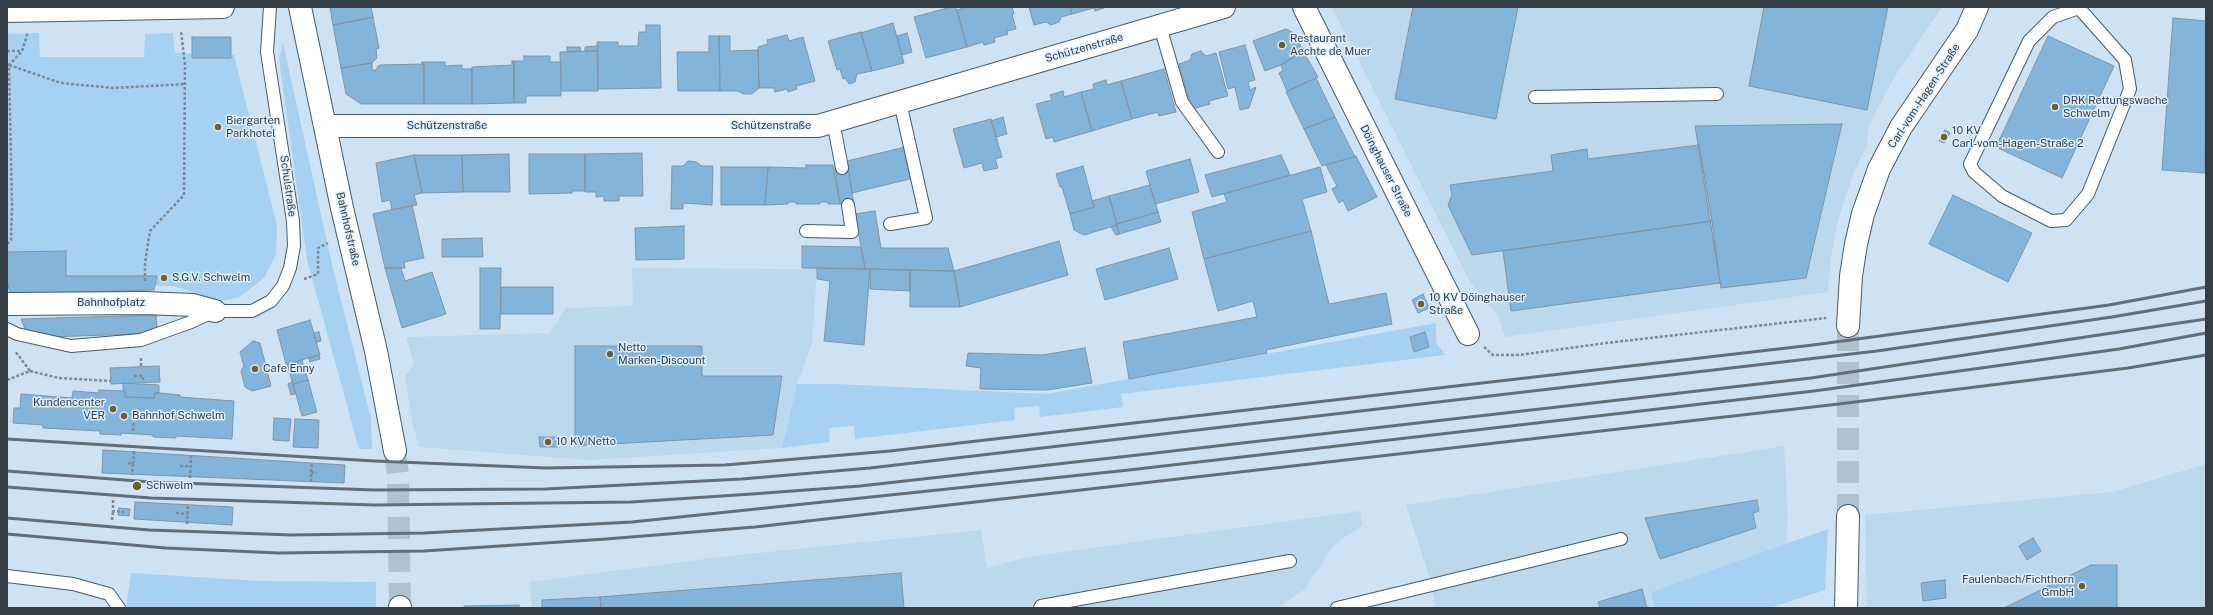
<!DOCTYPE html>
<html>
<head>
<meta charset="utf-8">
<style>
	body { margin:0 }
	#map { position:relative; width:2213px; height:615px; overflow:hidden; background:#cde3f3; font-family:"Public Sans",sans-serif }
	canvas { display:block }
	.frame { position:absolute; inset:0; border:8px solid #343d43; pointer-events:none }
</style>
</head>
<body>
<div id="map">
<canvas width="2213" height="615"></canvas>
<div class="frame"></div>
</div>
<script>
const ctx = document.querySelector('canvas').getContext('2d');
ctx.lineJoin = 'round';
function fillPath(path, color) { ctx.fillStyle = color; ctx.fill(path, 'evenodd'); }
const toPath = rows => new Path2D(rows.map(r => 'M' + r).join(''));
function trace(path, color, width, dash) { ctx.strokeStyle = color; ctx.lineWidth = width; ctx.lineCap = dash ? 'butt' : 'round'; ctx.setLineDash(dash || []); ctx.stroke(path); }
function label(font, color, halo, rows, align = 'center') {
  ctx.font = font + ' "Public Sans",sans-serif'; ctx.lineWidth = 3; ctx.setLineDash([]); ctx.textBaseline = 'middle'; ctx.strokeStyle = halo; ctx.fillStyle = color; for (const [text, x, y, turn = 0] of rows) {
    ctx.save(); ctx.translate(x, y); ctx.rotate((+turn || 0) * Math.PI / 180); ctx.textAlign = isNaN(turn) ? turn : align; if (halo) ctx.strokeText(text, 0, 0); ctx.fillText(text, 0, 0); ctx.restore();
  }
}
fillPath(toPath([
	[1332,7,1942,7,1897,73,1869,124,1867,145,1852,177,1838,221,1831,257,1828,292,1505,337,1499,318,1469,280],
	[632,268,817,269,812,344,797,384,782,448,589,460,419,447,412,421,405,376,414,364,406,337,550,333,566,308,633,306],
	[1784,446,1788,515,1786,545,1651,592,1655,608,1436,608,1427,569,1406,505],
	[2206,464,2206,608,1867,608,1865,515,2112,492],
	[1360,511,1362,525,1334,545,1304,590,1277,608,532,608,530,582,720,557,981,530,987,568,1027,557]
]), '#bbd8ed');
fillPath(toPath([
	[39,33,40,57,144,57,145,34,173,33,175,53,234,55,277,225,276,254,264,278,238,298,218,301,174,286,7,281,7,34],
	[283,43,333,269,371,418,372,449,359,449,307,260,279,59],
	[1436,323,1436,342,1445,355,1121,394,1123,407,1040,417,1039,406,1014,408,1015,420,855,439,854,426,829,428,830,442,782,448,797,384,836,384,1046,394],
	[1828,529,1825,590,1770,608,1655,608,1651,592],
	[131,573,261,581,376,582,376,608,126,608]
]), '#a7d1f1');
const building = toPath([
	[330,7,371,7,373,17,333,25,330,7],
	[951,7,956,7,967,47,926,58,914,17,951,7],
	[967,7,1012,7,1014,14,1012,14,1016,29,1007,31,1008,34,994,38,995,42,984,45,983,42,967,47,957,10,967,7],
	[1029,7,1070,7,1072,14,1061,17,1059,22,1051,25,1046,22,1034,25,1029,7],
	[1070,7,1104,7,1104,8,1095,11,1094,8,1072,14,1070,7],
	[1413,7,1518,7,1496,119,1395,99,1413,7],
	[1764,7,1888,7,1867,110,1749,86,1764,7],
	[373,17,379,48,376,49,377,58,372,63,341,68,333,25,373,17],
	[2173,18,2206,21,2205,173,2162,170,2173,18],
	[893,23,904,63,872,71,861,33,893,23],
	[646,25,660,25,661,88,598,89,597,42,618,42,618,46,638,46,639,32,646,32,646,25],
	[1286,29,1294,33,1303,51,1281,65,1265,71,1253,41,1286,29],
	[861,32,872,71,857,74,855,82,849,84,845,78,843,79,840,69,837,70,828,41,861,32],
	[907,33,912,52,902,55,897,36,907,33],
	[787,35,789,41,803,37,815,81,796,86,797,89,788,92,787,89,775,92,774,88,759,88,758,47,768,44,767,40,787,35],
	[709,36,719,36,720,91,678,91,677,52,709,52,709,36],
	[719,36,730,36,730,51,758,50,759,88,752,94,743,94,738,91,720,91,719,36],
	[2048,36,2114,66,2062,178,1996,147,2048,36],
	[192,37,231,37,231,58,192,58,192,37],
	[1245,45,1255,80,1248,82,1250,90,1256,87,1249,108,1240,110,1235,87,1228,89,1219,52,1245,45],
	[598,46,598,51,585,51,585,47,598,46],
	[567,47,580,47,581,51,567,52,567,47],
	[598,51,598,91,561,91,560,52,598,51],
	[1201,51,1206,56,1216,53,1228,96,1209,101,1210,104,1192,109,1179,64,1190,60,1192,54,1201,51],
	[1303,51,1318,77,1287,91,1279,73,1283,71,1281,65,1303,51],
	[524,56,550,56,550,62,561,62,561,96,526,96,526,103,514,103,514,61,524,61,524,56],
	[512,61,514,61,514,103,472,104,472,67,512,65,512,61],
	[422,62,445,62,445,66,462,65,462,69,472,69,472,104,424,104,424,64,422,65,422,62],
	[372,63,372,70,377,70,377,67,380,65,424,64,424,104,361,104,346,94,341,68,372,63],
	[1164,69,1176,112,1159,116,1158,112,1132,119,1121,81,1164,69],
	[1316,78,1335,117,1304,129,1286,92,1316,78],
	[1106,80,1107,85,1121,81,1132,119,1092,131,1081,92,1094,89,1093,84,1106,80],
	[1063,91,1064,97,1081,92,1092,131,1054,142,1053,137,1046,139,1036,104,1052,100,1050,95,1063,91],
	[1003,117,1007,134,996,137,991,121,1003,117],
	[1335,117,1355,157,1322,166,1304,129,1335,117],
	[991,119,1002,157,995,159,998,168,984,171,982,163,964,168,953,129,991,119],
	[1842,124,1806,278,1721,288,1695,126,1842,124],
	[1945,130,1950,133,1944,143,1939,141,1945,130],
	[1699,145,1712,221,1472,255,1448,205,1452,195,1450,185,1553,171,1551,155,1587,149,1588,159,1699,145],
	[905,147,914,178,852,193,847,161,905,147],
	[642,153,643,196,619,196,619,201,604,201,604,196,596,197,596,192,585,192,585,154,642,153],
	[509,154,510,192,463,192,462,155,509,154],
	[529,154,585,154,585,191,572,191,572,193,529,194,529,154],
	[414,155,422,193,414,195,417,205,392,210,390,200,382,202,376,163,414,155],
	[414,155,462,155,463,192,422,193,414,155],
	[1281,155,1290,175,1212,197,1205,175,1281,155],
	[1356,156,1377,197,1348,211,1343,200,1339,203,1332,189,1337,186,1326,165,1356,156],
	[1190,159,1199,192,1155,204,1146,171,1190,159],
	[688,161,696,162,702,166,713,166,712,205,683,203,683,209,671,209,672,166,683,166,688,161],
	[806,165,833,165,840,204,828,204,828,202,820,202,820,204,796,204,796,202,788,202,788,204,765,205,768,167,806,168,806,165],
	[1083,166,1094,207,1070,214,1062,187,1060,187,1056,174,1083,166],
	[721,167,768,167,765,205,721,205,721,167],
	[1320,167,1327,192,1302,199,1311,231,1204,259,1192,212,1227,202,1224,194,1320,167],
	[835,168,848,168,854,204,840,204,835,168],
	[1150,185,1158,212,1117,224,1109,196,1150,185],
	[1953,195,2032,233,2008,282,1929,244,1953,195],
	[1109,196,1117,225,1084,235,1074,230,1070,214,1094,207,1092,201,1109,196],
	[412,205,424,258,404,262,405,268,385,268,373,214,412,205],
	[875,211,881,248,948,248,954,271,865,269,855,214,875,211],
	[1158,212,1161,222,1119,234,1117,224,1158,212],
	[1712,221,1720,283,1511,311,1503,251,1712,221],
	[1116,225,1119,234,1116,235,1111,227,1116,225],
	[684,226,684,259,636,260,635,228,684,226],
	[1311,231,1329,304,1386,293,1392,324,1266,350,1267,353,1129,379,1123,342,1257,317,1253,301,1218,311,1204,259,1311,231],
	[482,238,483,257,442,257,442,239,482,238],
	[1059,241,1068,275,960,307,954,271,1059,241],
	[802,246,861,247,865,269,802,268,802,246],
	[1169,248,1178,279,1105,300,1096,269,1169,248],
	[66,251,66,276,157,276,154,290,10,294,7,280,7,252,66,251],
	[385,268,401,268,405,281,432,272,446,314,402,328,385,268],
	[480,268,501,268,500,329,480,329,480,268],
	[817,268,870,269,864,345,824,341,830,281,817,279,817,268],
	[870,269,910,270,910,291,870,289,870,269],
	[910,270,954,271,960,307,910,307,910,270],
	[501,287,553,287,553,314,501,314,501,287],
	[1423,294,1429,308,1418,313,1412,300,1423,294],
	[156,315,157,327,135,334,50,337,25,329,21,319,156,315],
	[310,320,320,355,286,364,277,330,310,320],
	[319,332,321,341,316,342,314,333,319,332],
	[1425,332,1429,347,1414,352,1410,337,1425,332],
	[253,341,260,343,271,386,252,391,245,387,241,371,244,366,240,352,253,341],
	[575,346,702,346,702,376,782,376,773,435,575,446,575,346],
	[1085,348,1092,383,1047,390,980,389,981,368,966,366,968,353,1042,355,1085,348],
	[319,355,320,359,310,362,309,358,319,355],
	[302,360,308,380,293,384,287,364,302,360],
	[159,366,160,382,111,384,110,368,159,366],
	[308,380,317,412,302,416,293,384,308,380],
	[292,382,295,394,291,395,288,384,292,382],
	[123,383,159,385,159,393,155,393,154,398,125,397,125,391,123,391,123,383],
	[99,390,125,391,125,397,154,398,155,393,159,393,180,395,180,397,234,401,232,439,176,436,176,438,153,437,153,435,121,433,121,435,100,434,100,431,43,428,43,425,13,423,14,408,20,408,21,394,72,398,73,391,99,393,99,390],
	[274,418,291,419,289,441,273,440,274,418],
	[295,419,319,420,318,448,293,447,295,419],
	[539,437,557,437,557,447,540,447,539,437],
	[103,450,345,465,344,483,102,473,103,450],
	[1757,500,1759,511,1753,513,1756,528,1660,559,1645,518,1757,500],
	[135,502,233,507,232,525,134,519,135,502],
	[119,508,130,509,129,516,118,515,119,508],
	[2033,538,2041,551,2027,560,2019,546,2033,538],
	[2091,565,2117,565,2117,608,2004,608,2091,565],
	[901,573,904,608,601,608,600,597,901,573],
	[1945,580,1946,598,1923,601,1921,583,1945,580],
	[1642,589,1647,608,1600,608,1598,602,1642,589],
	[600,597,601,608,542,608,542,600,600,597],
	[519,605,519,608,464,608,464,606,519,605]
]);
fillPath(building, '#83b4d9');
trace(building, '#8195a5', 1);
trace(toPath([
	[1848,516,1848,326]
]), '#aec2d0', 22, [22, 11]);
trace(toPath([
	[395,451,398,475,400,607]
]), '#aec2d0', 22, [22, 11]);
const lane = toPath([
	[2079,7,2079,8,2125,60,2130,89,2088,194,2066,220,2051,221,2002,196,1974,172,1970,164,2029,41,2053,17,2079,8,2081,7],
	[1160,26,1182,102,1218,152],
	[1535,97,1717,94],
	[833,121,842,168],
	[890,224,926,218,900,102],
	[806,231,852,232,848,205],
	[7,329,17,334,71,346,141,340,191,322,215,311,252,311,271,301,283,286,290,268,294,246,293,221,267,52,270,7],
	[7,576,73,584,109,594,119,608],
	[1040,608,1041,606,1290,561],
	[1337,608,1621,539]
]);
const street = toPath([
	[1304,7,1468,334],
	[7,11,223,7],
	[326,126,818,126,1224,7],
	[7,304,145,303,193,305,215,311]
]);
const secondary = toPath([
	[1848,326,1851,276,1856,244,1863,214,1879,169,1901,127,1967,30,1977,7],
	[1846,608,1848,516]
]);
const primary = toPath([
	[300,7,342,208,376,351,395,451],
	[400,608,400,607]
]);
trace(lane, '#475a68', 14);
trace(street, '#475a68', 24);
trace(secondary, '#475a68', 24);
trace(primary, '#475a68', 24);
trace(toPath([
	[7,51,22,51],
	[9,65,61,83,113,88,185,84],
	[7,244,11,240,12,207,9,65,22,51,28,32],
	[304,279,318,274,318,248,328,243],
	[145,281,145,263,150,231,184,195,185,65,181,30],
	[1484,347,1493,355,1519,355,1606,343,1826,318],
	[141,366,141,358],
	[30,371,59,378,111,381],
	[7,380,30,371,15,351],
	[133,431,134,417,139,417],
	[128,463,133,464,132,475],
	[133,464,134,451],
	[180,466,190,466],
	[311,472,312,463],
	[190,478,191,456],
	[311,482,311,472,317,473],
	[113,500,113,511,124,512],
	[176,513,188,514],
	[112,520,113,511],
	[187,524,188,504]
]), '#7b8a94', 2.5, [3, 2]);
trace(lane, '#fff', 12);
trace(street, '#fff', 22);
trace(secondary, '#fff', 22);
trace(primary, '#fff', 22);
trace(toPath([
	[7,439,374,461,546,468,725,465,890,451,1813,345,2109,305,2206,287],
	[7,471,151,482,374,490,545,489,742,479,870,468,1877,351,2112,317,2206,301],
	[7,487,151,498,375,505,631,502,752,494,860,486,1129,456,1811,378,2206,319],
	[7,518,149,530,292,535,424,533,632,522,1129,470,1814,391,2119,349,2206,333],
	[7,534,166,548,279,553,424,551,606,539,755,527,1839,404,2128,368,2206,355]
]), '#626f78', 3);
trace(toPath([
	[134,376,143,376,143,382]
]), '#7b8a94', 2.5, [3, 2]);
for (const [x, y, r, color] of [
	[1282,45,4,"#705f2d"],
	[2055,107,4,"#705f2d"],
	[218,127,4,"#705f2d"],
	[1944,137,4,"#705f2d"],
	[164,278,4,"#705f2d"],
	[1421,304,4,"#705f2d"],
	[610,354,4,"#705f2d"],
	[255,369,4,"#705f2d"],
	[113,409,4,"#705f2d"],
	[124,416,4,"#705f2d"],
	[548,442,4,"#705f2d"],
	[137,486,5,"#705f2d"],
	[2082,586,4,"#705f2d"]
]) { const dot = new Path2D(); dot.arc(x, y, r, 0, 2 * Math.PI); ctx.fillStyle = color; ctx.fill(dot); trace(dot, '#deeffd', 1.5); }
label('11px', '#343d43', '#deeffd', [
	["Restaurant",1290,39],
	["Aechte de Muer",1290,52],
	["DRK Rettungswache",2063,101],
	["Schwelm",2063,114],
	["Biergarten",226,121],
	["Parkhotel",226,134],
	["10 KV",1952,131],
	["Carl-vom-Hagen-Straße 2",1952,144],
	["S.G.V. Schwelm",172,278],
	["10 KV Döinghauser",1429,298],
	["Straße",1429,311],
	["Netto",618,348],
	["Marken-Discount",618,361],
	["Cafe Enny",263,369],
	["Kundencenter",105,403,"right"],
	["VER",105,416,"right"],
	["Bahnhof Schwelm",132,416],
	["10 KV Netto",556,442],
	["Schwelm",146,486],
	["Faulenbach/Fichthorn",2074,580,"right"],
	["GmbH",2074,593,"right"]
], 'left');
label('11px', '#343d43', '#deeffd', [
	["Schützenstraße",1084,48,-16],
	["Carl-vom-Hagen-Straße",1924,96,-57],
	["Schützenstraße",447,126],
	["Schützenstraße",771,126],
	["Döinghauser Straße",1386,171,63],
	["Schulstraße",288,186,82],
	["Bahnhofstraße",348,229,77],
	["Bahnhofplatz",111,303]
]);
</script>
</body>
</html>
